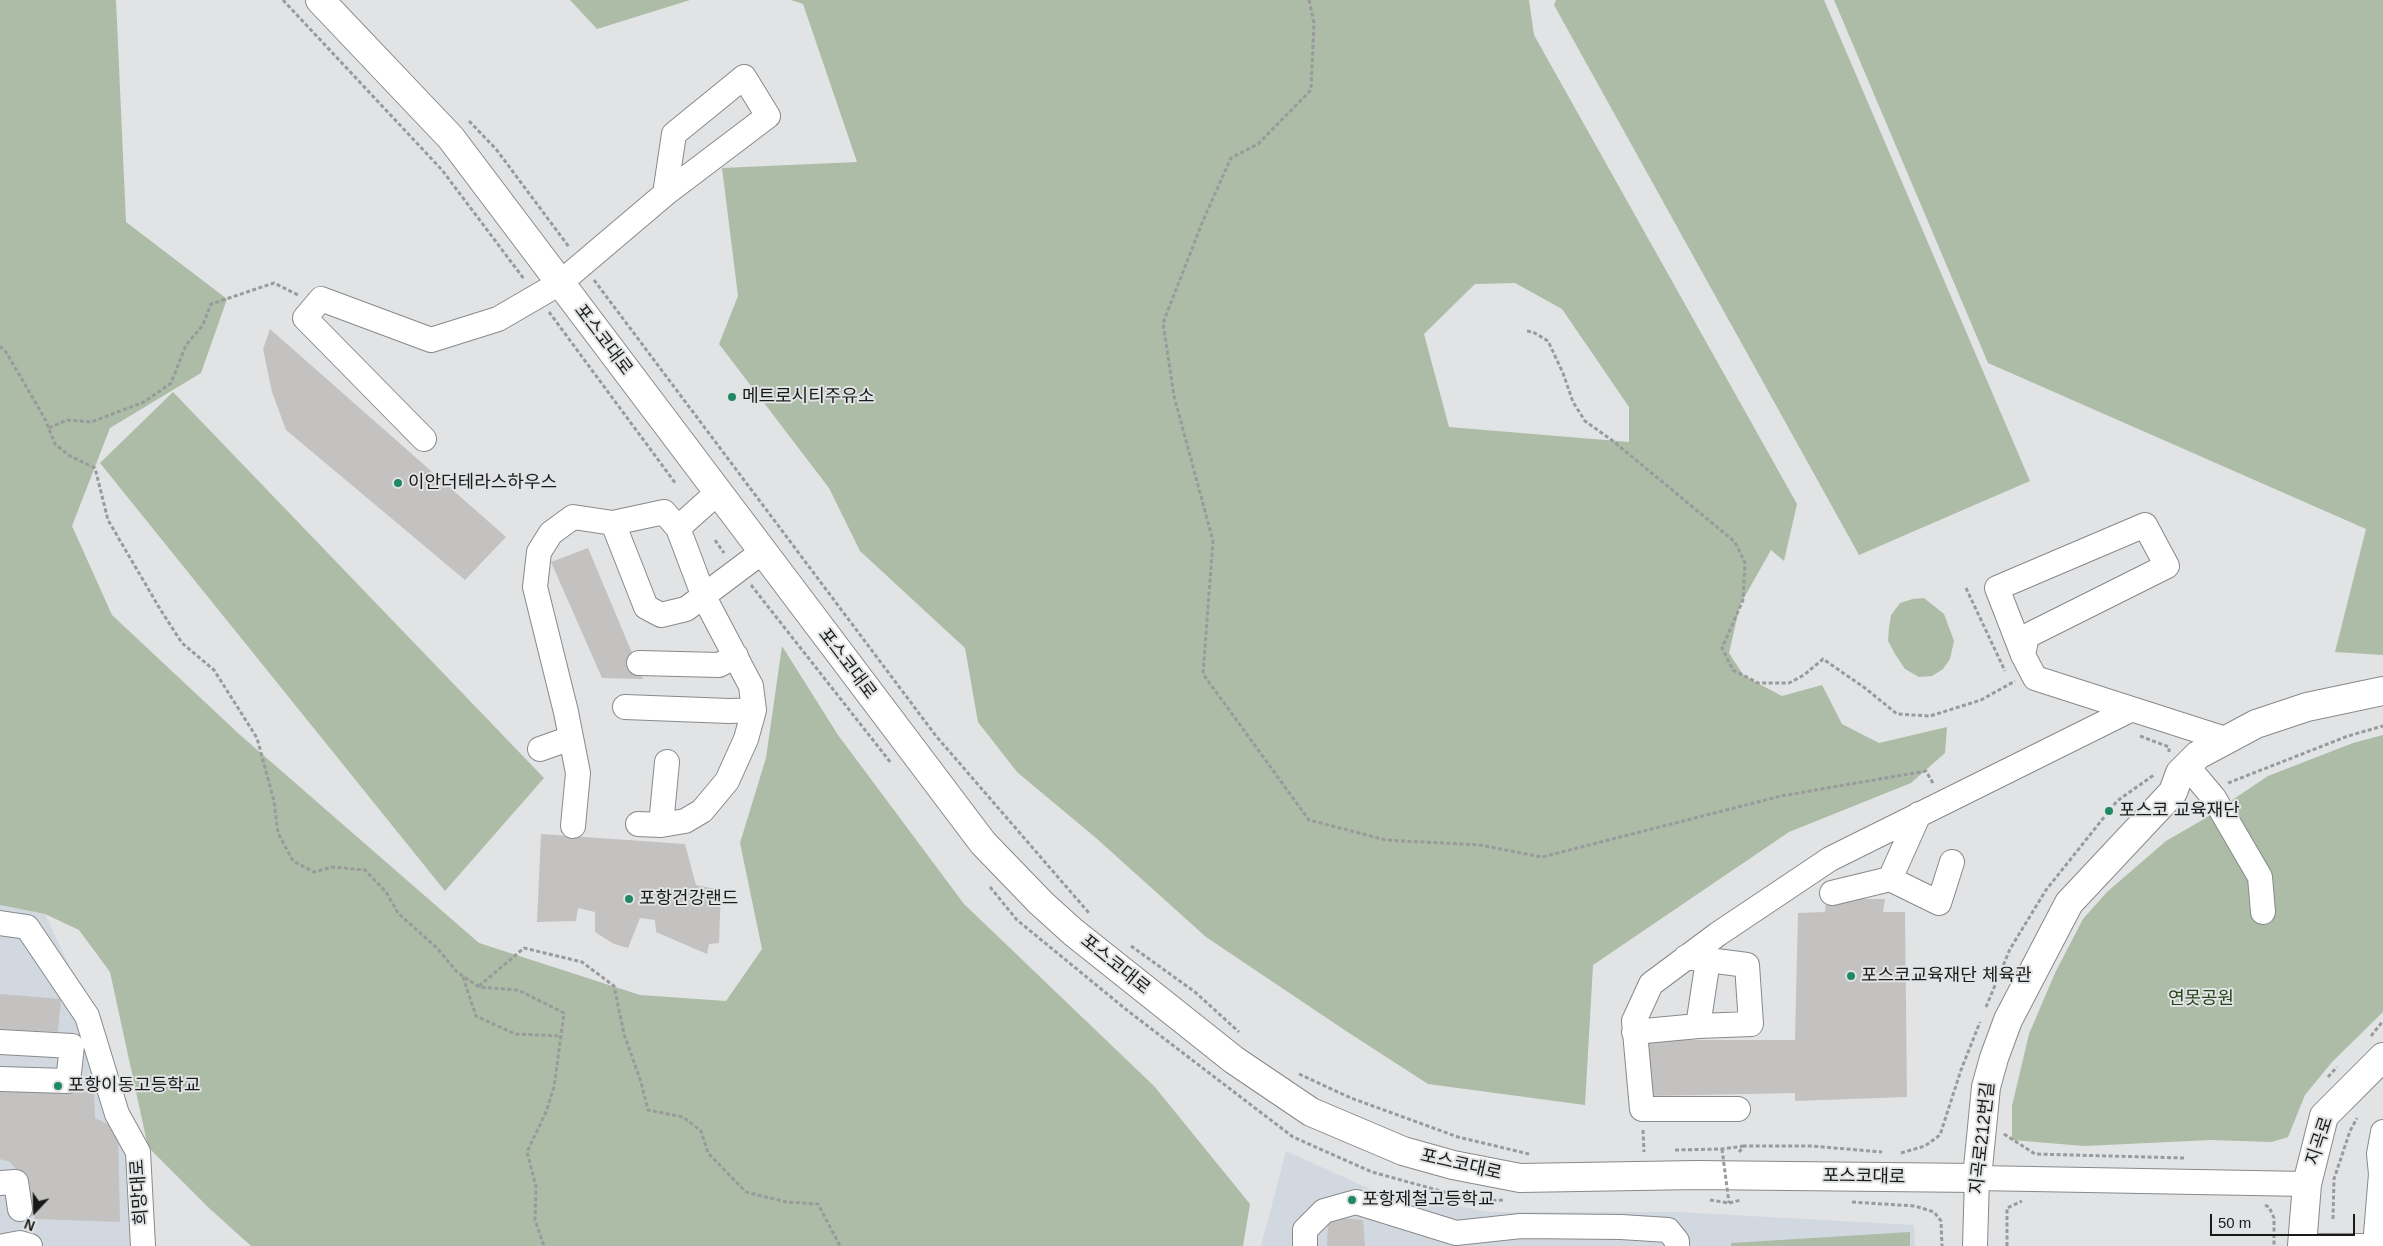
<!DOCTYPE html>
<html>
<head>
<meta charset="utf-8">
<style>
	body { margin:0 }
	#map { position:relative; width:2383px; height:1246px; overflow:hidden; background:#e2e3e5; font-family:Arial,sans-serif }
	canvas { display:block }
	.north { position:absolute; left:10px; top:1186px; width:50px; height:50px; -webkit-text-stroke:4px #e2e3e5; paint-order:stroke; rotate:201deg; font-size:14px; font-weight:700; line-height:20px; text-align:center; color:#191a1a }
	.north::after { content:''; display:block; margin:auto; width:18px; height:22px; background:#191a1a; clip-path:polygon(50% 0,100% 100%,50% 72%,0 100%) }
	.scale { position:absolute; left:2210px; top:1214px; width:145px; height:22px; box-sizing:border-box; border:2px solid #191a1a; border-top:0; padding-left:6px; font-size:15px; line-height:18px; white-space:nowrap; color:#191a1a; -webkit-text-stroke:4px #e2e3e5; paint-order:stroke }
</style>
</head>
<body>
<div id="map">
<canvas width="2383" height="1246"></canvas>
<div class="north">N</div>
<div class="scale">50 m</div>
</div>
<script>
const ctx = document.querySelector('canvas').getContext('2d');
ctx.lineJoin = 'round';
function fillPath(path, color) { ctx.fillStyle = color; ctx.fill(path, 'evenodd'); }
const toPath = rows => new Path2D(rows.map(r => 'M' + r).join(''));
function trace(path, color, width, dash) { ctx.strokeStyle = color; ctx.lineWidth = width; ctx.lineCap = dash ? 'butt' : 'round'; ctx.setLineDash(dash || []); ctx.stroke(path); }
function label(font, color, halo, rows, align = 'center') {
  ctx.font = font + ' Arial,"Noto Sans KR",sans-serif'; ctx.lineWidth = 4; ctx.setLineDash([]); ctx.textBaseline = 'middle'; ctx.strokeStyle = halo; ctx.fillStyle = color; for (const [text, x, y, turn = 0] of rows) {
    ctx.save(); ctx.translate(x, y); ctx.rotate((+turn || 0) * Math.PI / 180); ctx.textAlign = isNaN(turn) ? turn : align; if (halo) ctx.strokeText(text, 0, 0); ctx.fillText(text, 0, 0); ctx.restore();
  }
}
fillPath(toPath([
	[0,905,45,914,92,1014,129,1127,136,1246,44,1246,18,1229,0,1245],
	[1286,1151,1370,1189,1489,1212,1678,1212,1914,1225,1915,1246,1261,1246]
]), '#d2d8e0');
fillPath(toPath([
	[0,0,116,0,126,222,227,299,201,373,110,428,72,526,112,615,239,734,479,943,640,995,726,1001,762,949,740,843,766,758,782,646,838,735,964,904,1154,1086,1250,1204,1243,1246,251,1246,209,1208,148,1147,110,972,79,930,45,914,0,905],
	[570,0,690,0,597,29],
	[791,0,1529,0,1534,35,1797,504,1784,561,1771,550,1740,605,1729,653,1744,676,1782,696,1822,685,1842,724,1879,743,1947,727,1945,753,1911,783,1789,832,1593,965,1585,1105,1428,1084,1349,1033,1206,937,1096,838,1017,772,978,722,965,648,860,551,829,488,719,344,738,296,722,168,857,162,803,4],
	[1515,283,1562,309,1629,407,1629,442,1449,427,1424,334,1475,284],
	[1556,0,1824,0,2030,481,1859,555,1554,5],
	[1834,0,2383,0,2383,655,2335,652,2366,529,1988,363],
	[173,392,544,778,445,891,100,463],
	[1924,598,1944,614,1954,641,1950,659,1943,669,1932,676,1919,677,1905,669,1895,654,1888,641,1889,628,1891,615,1900,603,1913,599],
	[2383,735,2383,1012,2332,1062,2305,1095,2288,1137,2272,1142,2211,1140,2084,1146,2012,1140,2012,1106,2029,1034,2055,973,2083,919,2107,892,2166,841,2204,819,2268,776,2353,743],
	[1910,1232,1910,1246,1731,1246,1731,1243]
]), '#acbca6');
fillPath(toPath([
	[270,329,506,537,465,580,286,430,272,392,263,349],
	[588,548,643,679,602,678,551,562],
	[541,834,685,844,696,885,721,890,719,943,709,944,707,954,656,932,655,920,640,918,628,948,614,944,595,932,595,912,578,908,576,921,537,922],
	[1826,899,1885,899,1883,912,1905,912,1907,1097,1795,1101,1795,1093,1650,1096,1651,1070,1644,1069,1644,1040,1795,1040,1798,913,1825,912],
	[0,994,61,999,58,1032,0,1029],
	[0,1087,94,1090,95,1118,118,1129,120,1222,35,1219,31,1194,23,1178,10,1162,0,1159],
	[1328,1217,1363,1220,1365,1246,1327,1246]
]), '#c4c2c1');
const minor = toPath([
	[424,439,305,318,321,299,431,340,498,319,560,283,665,194,768,116,744,77,674,134,665,194],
	[613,523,646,607,661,615,686,609,762,552],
	[2023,655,2027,636,2167,566,2145,525,1997,588,2023,655,2035,678,2225,739],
	[639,663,719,665,736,656],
	[625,707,729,711,754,710],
	[540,749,571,738],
	[2187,766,2214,798,2260,877,2263,912],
	[1919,814,1890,879,1939,903,1952,862],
	[638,824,661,825,685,821,702,811,727,781,746,739,754,710,751,686,704,597,678,528,717,493],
	[661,825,667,762],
	[573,826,578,773,566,712,535,587,539,552,551,533,573,517,613,523,664,512,678,528],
	[1832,893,1890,879],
	[0,923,27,927,87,1016,117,1114,138,1152,143,1246],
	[1686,957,1708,960,1747,965,1751,1024,1698,1026,1708,960],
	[1634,1032,1698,1026],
	[0,1042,72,1046,68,1081,0,1079],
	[1738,1109,1642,1109,1634,1021,1651,984,1718,934,1830,859,2132,709],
	[0,1183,16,1182,20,1209],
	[4,1246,20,1243,30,1246],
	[1305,1246,1305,1230,1324,1211,1356,1202,1456,1233,1521,1226,1621,1227,1668,1230,1677,1241,1677,1246],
	[1975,1246,1977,1178,2307,1184],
	[2302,1246,2375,1246,2381,1174,2379,1154,2383,1132]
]);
const major = toPath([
	[320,0,451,138,983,843,1041,903,1073,932,1234,1060,1311,1112,1403,1151,1453,1165,1520,1178,1696,1175,1977,1178,1986,1087,1994,1058,2008,1020,2069,903,2173,792,2180,773,2198,755,2256,724,2307,707,2383,691],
	[2302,1246,2307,1184,2324,1116,2383,1057]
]);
trace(minor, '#88898a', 26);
trace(major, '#88898a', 30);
trace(toPath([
	[283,0,442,170,524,279],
	[1309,0,1314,23,1311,90,1258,144,1231,158,1204,218,1163,323,1174,396,1213,541,1203,674,1309,820,1386,840,1480,845,1542,857,1781,796,1926,771,1934,785],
	[469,121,496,149,569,247],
	[594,280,936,736,1089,913],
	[549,312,676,484],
	[1527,331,1533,332,1548,341,1563,373,1573,402,1585,421,1613,441,1735,542,1745,563,1743,600,1722,648,1733,670,1758,683,1789,683,1804,675,1823,659,1865,688,1897,714,1930,716,1981,700,2015,681],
	[0,346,6,352,45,419,55,444,70,456,95,468,108,520,160,609,182,643,214,670,257,738,274,801,278,833,293,861,314,872,332,867,365,870,386,892,398,913,437,948,457,972,479,987,518,990,564,1013,554,1087,546,1112,527,1152,536,1187,535,1220,544,1246],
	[49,428,67,420,91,422,144,402,171,383,186,345,203,325,211,304,274,283,298,295],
	[715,540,724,553],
	[751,585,891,763],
	[1966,588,2005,671],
	[2140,736,2169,747,2169,752],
	[2228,783,2348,736,2383,726],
	[990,887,1017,920,1128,1011,1293,1137,1372,1172,1477,1201,1504,1200],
	[1131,946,1195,992,1239,1032],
	[463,977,476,1016,515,1034,560,1036],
	[479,986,524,948,582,962,614,986,624,1034,641,1082,648,1110,683,1117,701,1131,708,1153,746,1192,786,1202,818,1204,840,1246],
	[1986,1007,2010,949,2046,890,2117,801,2154,775],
	[2371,1036,2383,1021],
	[1299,1074,1351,1098,1458,1137,1529,1154],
	[2328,1077,2337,1067],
	[1643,1130,1644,1152],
	[2004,1134,2035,1154,2184,1158],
	[1675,1150,1722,1149,1744,1146],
	[1739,1152,1744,1146,1811,1146,1882,1152],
	[1901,1153,1925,1146,1940,1135,1961,1070,1980,1022],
	[1710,1200,1729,1203,1741,1200],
	[1852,1202,1915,1206,1934,1212,1941,1221,1942,1246],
	[2265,1205,2269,1207,2274,1218,2274,1246],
	[2333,1219,2334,1179,2350,1131,2357,1118],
	[2007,1246,2007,1208,2022,1201]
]), '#999a9b', 3, [4, 2.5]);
trace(minor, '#fff', 24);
trace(major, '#fff', 28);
trace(toPath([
	[1722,1149,1729,1203]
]), '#999a9b', 3, [4, 2.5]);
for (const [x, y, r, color] of [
	[732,397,5,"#208864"],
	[398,483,5,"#208864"],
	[2109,811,5,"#208864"],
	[629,899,5,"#208864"],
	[1851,976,5,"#208864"],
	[58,1086,5,"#208864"],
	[1352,1200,5,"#208864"]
]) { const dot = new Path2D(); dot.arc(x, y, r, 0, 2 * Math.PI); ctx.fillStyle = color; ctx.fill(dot); trace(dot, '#e2e3e5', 2); }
label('18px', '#191a1a', '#e2e3e5', [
	["포스코대로",603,340,53],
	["포스코대로",847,664,53],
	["포스코대로",1115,965,39],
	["지곡로212번길",1983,1138,-84],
	["지곡로",2320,1141,-72],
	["포스코대로",1461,1165,13],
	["포스코대로",1864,1177,1],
	["희망대로",140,1192,-94]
]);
label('18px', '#191a1a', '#e2e3e5', [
	["메트로시티주유소",742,397],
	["이안더테라스하우스",408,483],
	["포스코 교육재단",2119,811],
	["포항건강랜드",639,899],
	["포스코교육재단 체육관",1861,976],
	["포항이동고등학교",68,1086],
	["포항제철고등학교",1362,1200]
], 'left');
label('18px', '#254618', '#e2e3e5', [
	["연못공원",2201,999]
]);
</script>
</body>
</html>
